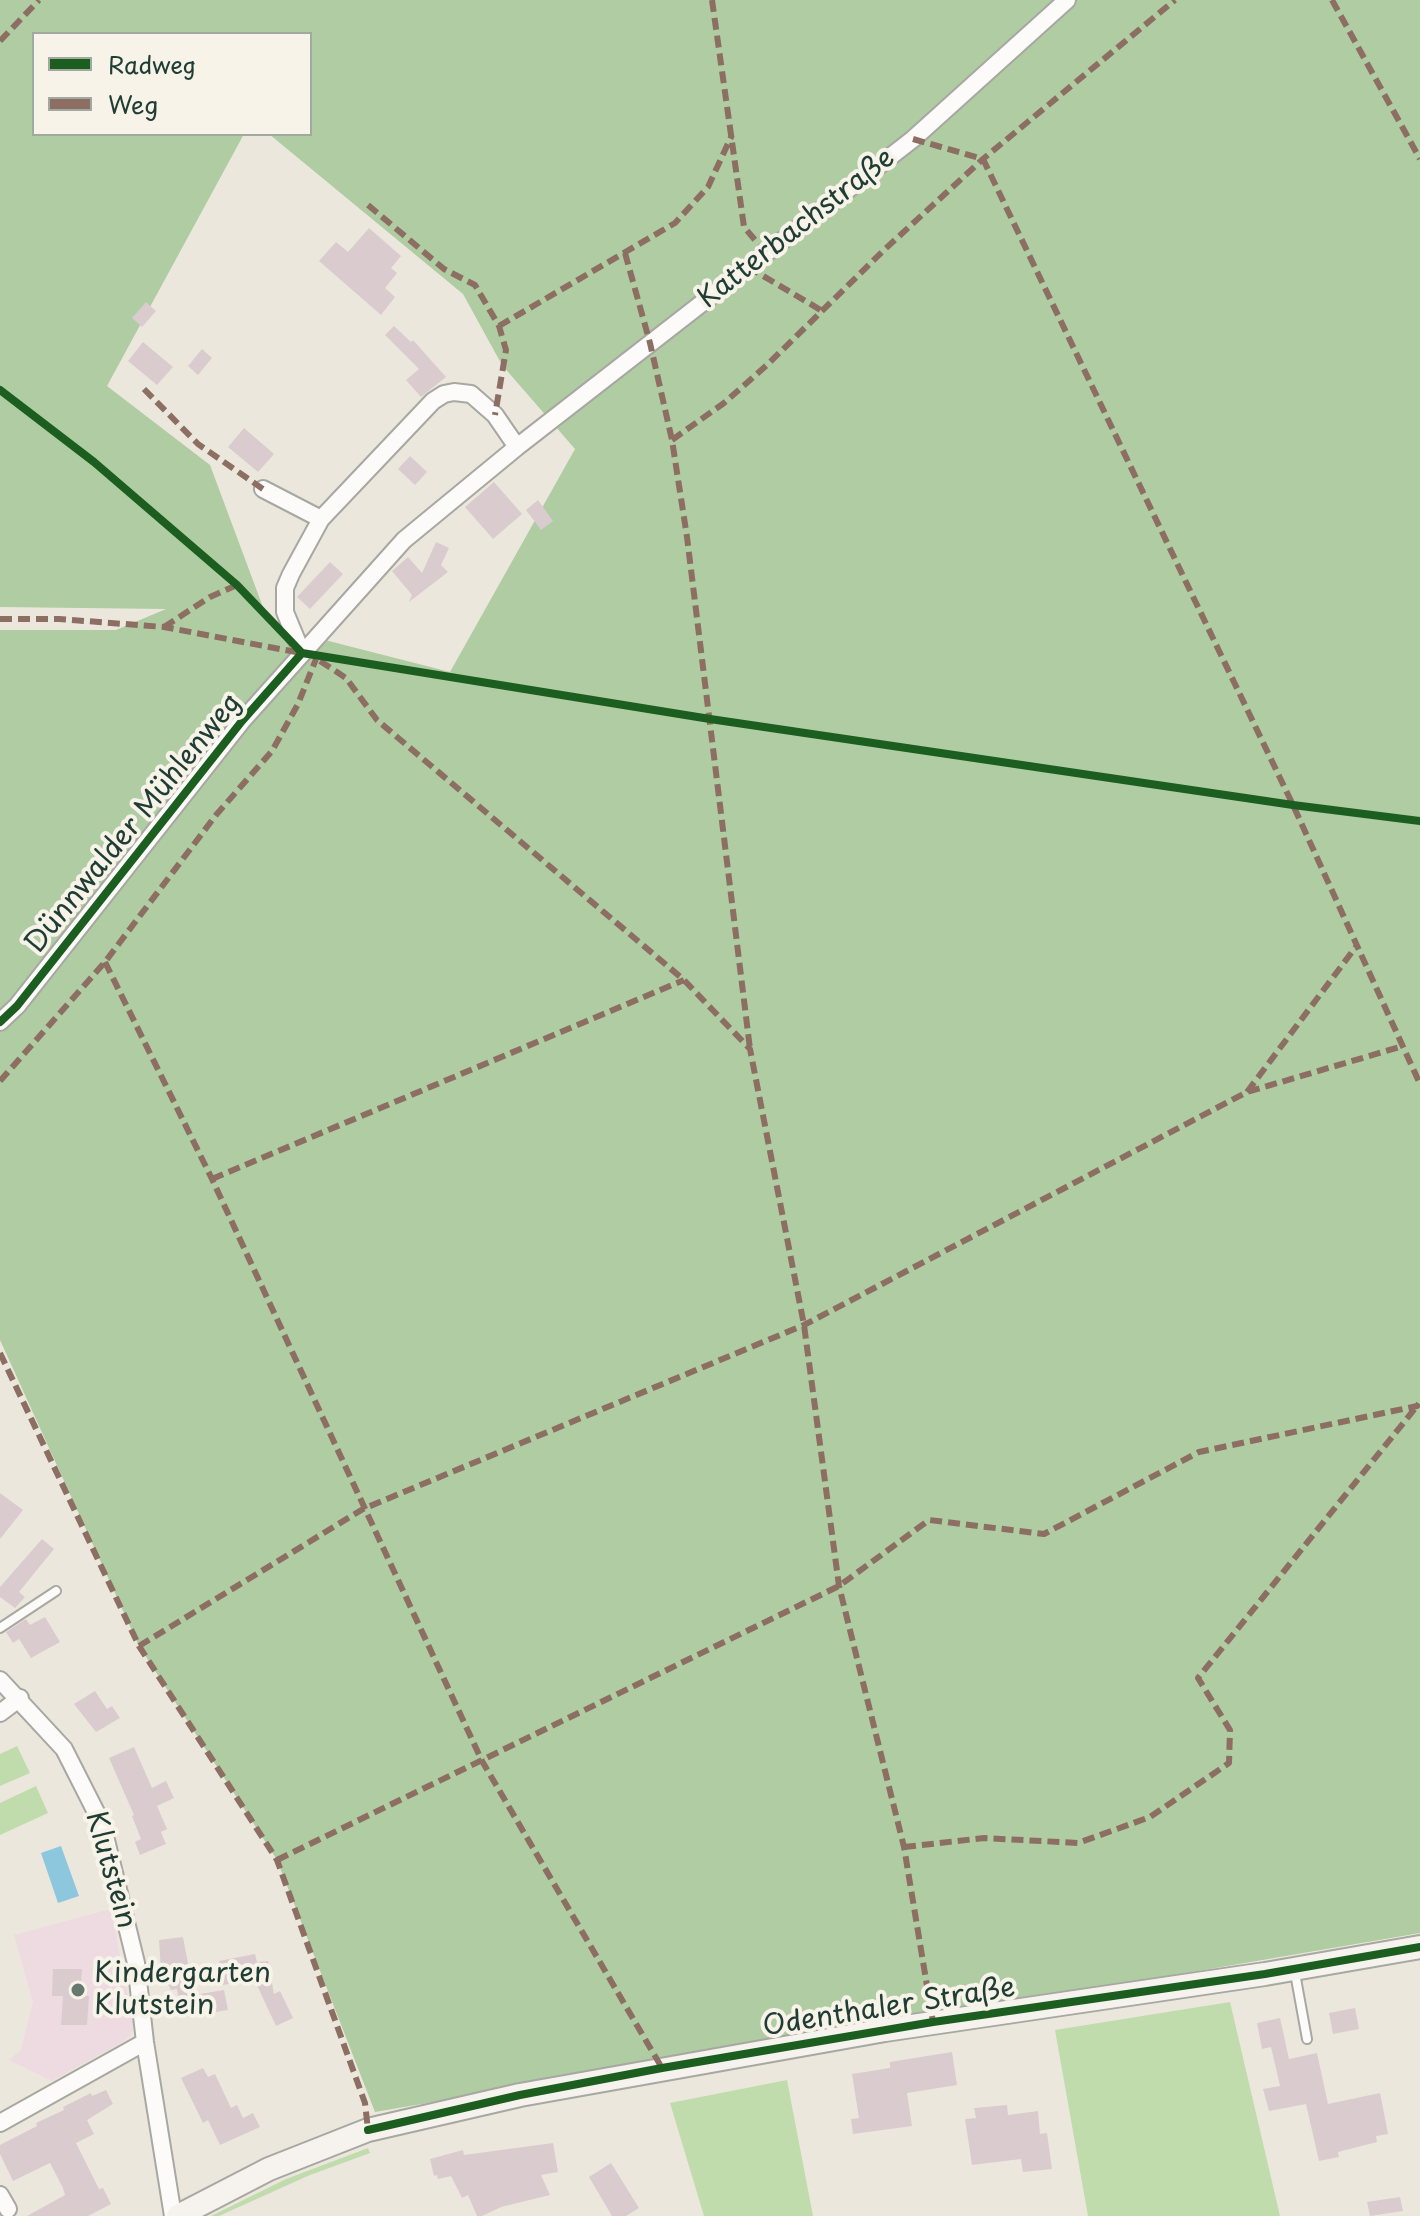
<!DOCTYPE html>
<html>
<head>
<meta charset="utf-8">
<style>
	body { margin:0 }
	#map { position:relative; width:1420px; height:2216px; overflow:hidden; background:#ece7dc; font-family:"Playpen Sans",sans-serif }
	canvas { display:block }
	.legend { position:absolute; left:32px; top:32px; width:280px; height:104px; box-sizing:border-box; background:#f7f3e8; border:2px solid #a1aaa0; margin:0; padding:10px 14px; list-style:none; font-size:24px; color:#1f3d34 }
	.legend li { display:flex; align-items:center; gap:16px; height:40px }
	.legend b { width:40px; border:2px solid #a1aaa0 }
</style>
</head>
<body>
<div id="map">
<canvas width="1420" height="2216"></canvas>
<ul class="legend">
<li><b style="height:10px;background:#1b5e20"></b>Radweg</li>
<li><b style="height:10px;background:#8d6e63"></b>Weg</li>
</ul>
</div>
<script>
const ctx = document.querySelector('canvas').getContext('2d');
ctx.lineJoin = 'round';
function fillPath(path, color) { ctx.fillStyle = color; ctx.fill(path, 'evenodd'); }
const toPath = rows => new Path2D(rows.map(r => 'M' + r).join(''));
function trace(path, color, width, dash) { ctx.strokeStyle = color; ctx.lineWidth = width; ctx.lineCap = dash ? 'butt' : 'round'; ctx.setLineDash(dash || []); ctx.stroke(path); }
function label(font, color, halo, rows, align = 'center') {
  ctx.font = font + ' "Playpen Sans",sans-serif'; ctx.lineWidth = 8; ctx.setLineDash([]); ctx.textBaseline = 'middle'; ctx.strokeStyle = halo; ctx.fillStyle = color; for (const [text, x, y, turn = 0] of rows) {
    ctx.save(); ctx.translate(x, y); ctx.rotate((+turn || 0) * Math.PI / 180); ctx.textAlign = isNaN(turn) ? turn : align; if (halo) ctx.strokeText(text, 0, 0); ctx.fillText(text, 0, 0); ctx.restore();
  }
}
fillPath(toPath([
	[111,1909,134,2027,130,2036,122,2042,52,2081,9,2060,21,2050,33,2002,14,1935]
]), '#eedae1');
fillPath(toPath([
	[17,1746,30,1773,0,1786,0,1754],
	[36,1786,48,1813,0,1835,0,1803],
	[1230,2002,1280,2216,1088,2216,1055,2030],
	[787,2080,813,2216,704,2216,670,2103],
	[368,2148,370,2153,310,2175,219,2216,211,2216,286,2179]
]), '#c0dcac');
fillPath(toPath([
	[0,0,1420,0,1420,1933,375,2112,277,1860,139,1646,0,1340,0,630,116,630,166,609,0,607],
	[34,34,310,34,310,134,269,134,463,294,502,365,575,449,450,672,270,626,210,465,107,386,244,134,34,134]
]), '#afcca2');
fillPath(toPath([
	[61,1846,79,1896,58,1903,41,1853]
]), '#8cc7de');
fillPath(toPath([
	[369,228,401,256,391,268,397,273,385,288,395,297,381,315,319,261,336,242,348,252],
	[146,302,156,311,142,327,132,318],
	[394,326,411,342,413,340,446,377,421,397,406,380,419,369,385,335],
	[143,342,173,367,157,385,128,361],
	[202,349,212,358,198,375,188,366],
	[244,428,274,454,258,472,228,447],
	[410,456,427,472,415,485,398,469],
	[494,482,522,514,493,539,465,507],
	[538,500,553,521,541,530,526,510],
	[436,542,449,548,441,565,448,572,409,602,412,595,392,571,408,557,422,573],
	[330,562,343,574,310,609,297,597],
	[0,1493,23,1510,0,1539],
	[42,1539,54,1549,19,1592,25,1597,15,1608,0,1597,0,1587],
	[45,1617,60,1642,31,1658,19,1639,13,1643,6,1632,26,1619,30,1625],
	[95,1691,107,1709,112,1706,120,1718,96,1732,74,1704],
	[134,1747,152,1788,166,1781,174,1798,157,1806,167,1829,161,1832,166,1844,140,1855,135,1842,141,1839,132,1816,134,1815,109,1758],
	[183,1937,194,1995,224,1990,228,2010,186,2017,184,2008,180,2008,177,1989,171,1990,161,1970,159,1940],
	[255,1954,257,1962,268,1961,274,1994,280,1991,293,2018,276,2026,254,1979,223,1985,219,1961],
	[53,1969,82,1969,80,1996,89,1996,87,2025,61,2025,63,1996,52,1996],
	[1355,2008,1359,2029,1333,2034,1329,2013],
	[1280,2018,1289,2059,1317,2053,1328,2104,1380,2093,1388,2134,1376,2136,1377,2142,1338,2152,1339,2157,1319,2161,1306,2104,1269,2111,1263,2089,1280,2086,1271,2047,1262,2049,1257,2023],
	[952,2052,957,2085,907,2093,912,2126,853,2134,851,2119,859,2118,852,2074,890,2068,890,2062],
	[203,2068,208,2077,215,2074,231,2108,237,2105,243,2118,253,2113,260,2127,220,2145,208,2120,203,2123,181,2078],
	[106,2090,113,2104,87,2120,94,2134,76,2143,99,2189,103,2188,111,2204,88,2216,27,2216,65,2195,63,2188,50,2163,13,2181,0,2154,0,2145,37,2126,36,2123,64,2110,63,2107,91,2093,92,2096],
	[1007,2105,1008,2115,1038,2111,1040,2134,1047,2133,1052,2169,1023,2172,1021,2159,972,2165,965,2119,976,2118,974,2108],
	[553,2143,558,2172,541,2175,550,2195,501,2207,482,2216,477,2216,468,2195,462,2198,451,2176,438,2179,437,2175,434,2176,430,2159,463,2150,464,2155],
	[611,2163,639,2208,626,2216,612,2216,589,2177],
	[1400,2197,1403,2211,1370,2216,1367,2202]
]), '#dacbcf');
const service = toPath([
	[0,1628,56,1591],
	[1295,1973,1307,2039]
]);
const minor = toPath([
	[263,489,321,519],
	[302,653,285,612,285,588,291,574,321,519,433,401,444,394,454,392,471,394,495,415,517,447],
	[0,1022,17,1006,242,721,404,540,517,447,913,139,1067,0],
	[0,1680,64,1749,102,1824,136,1963,145,2042,173,2216],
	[0,1713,20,1698],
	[0,2123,145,2042],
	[0,2195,8,2209]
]);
const secondary = toPath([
	[178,2216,269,2169,368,2130,520,2095,885,2030,1265,1974,1420,1947]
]);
trace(service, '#a7a8a1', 12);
trace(minor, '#a7a8a1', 20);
trace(secondary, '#a7a8a1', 26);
trace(service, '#fcfbfa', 8);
trace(minor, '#fcfbfa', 16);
trace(secondary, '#f6f3ef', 22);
trace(toPath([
	[712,0,744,227,766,253],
	[1332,0,1420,159],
	[0,41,39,0],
	[913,139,983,159,1293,805,1420,1084],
	[368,205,444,269,475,285,499,326,506,350,495,415],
	[625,253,650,343,672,440,687,537,750,1049],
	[748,267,824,312],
	[499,326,675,223,708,187,732,135],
	[144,389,198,444,263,489],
	[672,440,724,403,767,365,884,250,983,159,1175,0],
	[0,619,59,619,164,627,301,653],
	[164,627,210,597,237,585],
	[320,661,346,678,377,720,684,980,750,1049,804,1325,839,1586,904,1847,933,2022],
	[105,962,212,1179,482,1761,662,2068],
	[0,1081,105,962,216,815,272,751,298,704,316,659],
	[1247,1092,1358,944],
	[212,1179,684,980],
	[0,1353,139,1646,277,1860,365,2103,368,2130],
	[139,1646,363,1509,804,1325,1247,1092,1403,1046],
	[904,1847,984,1838,1078,1843,1150,1817,1229,1763,1230,1730,1198,1678,1417,1406],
	[277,1860,839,1586,929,1520,1044,1534,1199,1452,1417,1406,1420,1402]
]), '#8d6e63', 6, [12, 6]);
trace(toPath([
	[0,390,94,462,237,585,302,653],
	[302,653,710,719,1293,805,1420,821],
	[0,1022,17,1006,242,721,302,653],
	[368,2130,520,2095,662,2068,933,2022,1265,1974,1420,1947]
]), '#1b5e20', 8);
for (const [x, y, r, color] of [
	[78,1990,8,"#67786f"]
]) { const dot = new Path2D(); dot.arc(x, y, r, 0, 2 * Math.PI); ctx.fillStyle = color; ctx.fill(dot); trace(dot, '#f7f3e8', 3); }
label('28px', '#1f3d34', '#f7f3e8', [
	["Katterbachstraße",797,229,-38],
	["Dünnwalder Mühlenweg",134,824,-51],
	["Klutstein",110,1870,74],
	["Odenthaler Straße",889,2008,-9]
]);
label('28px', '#1f3d34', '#f7f3e8', [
	["Kindergarten",94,1974],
	["Klutstein",94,2006]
], 'left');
</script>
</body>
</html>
